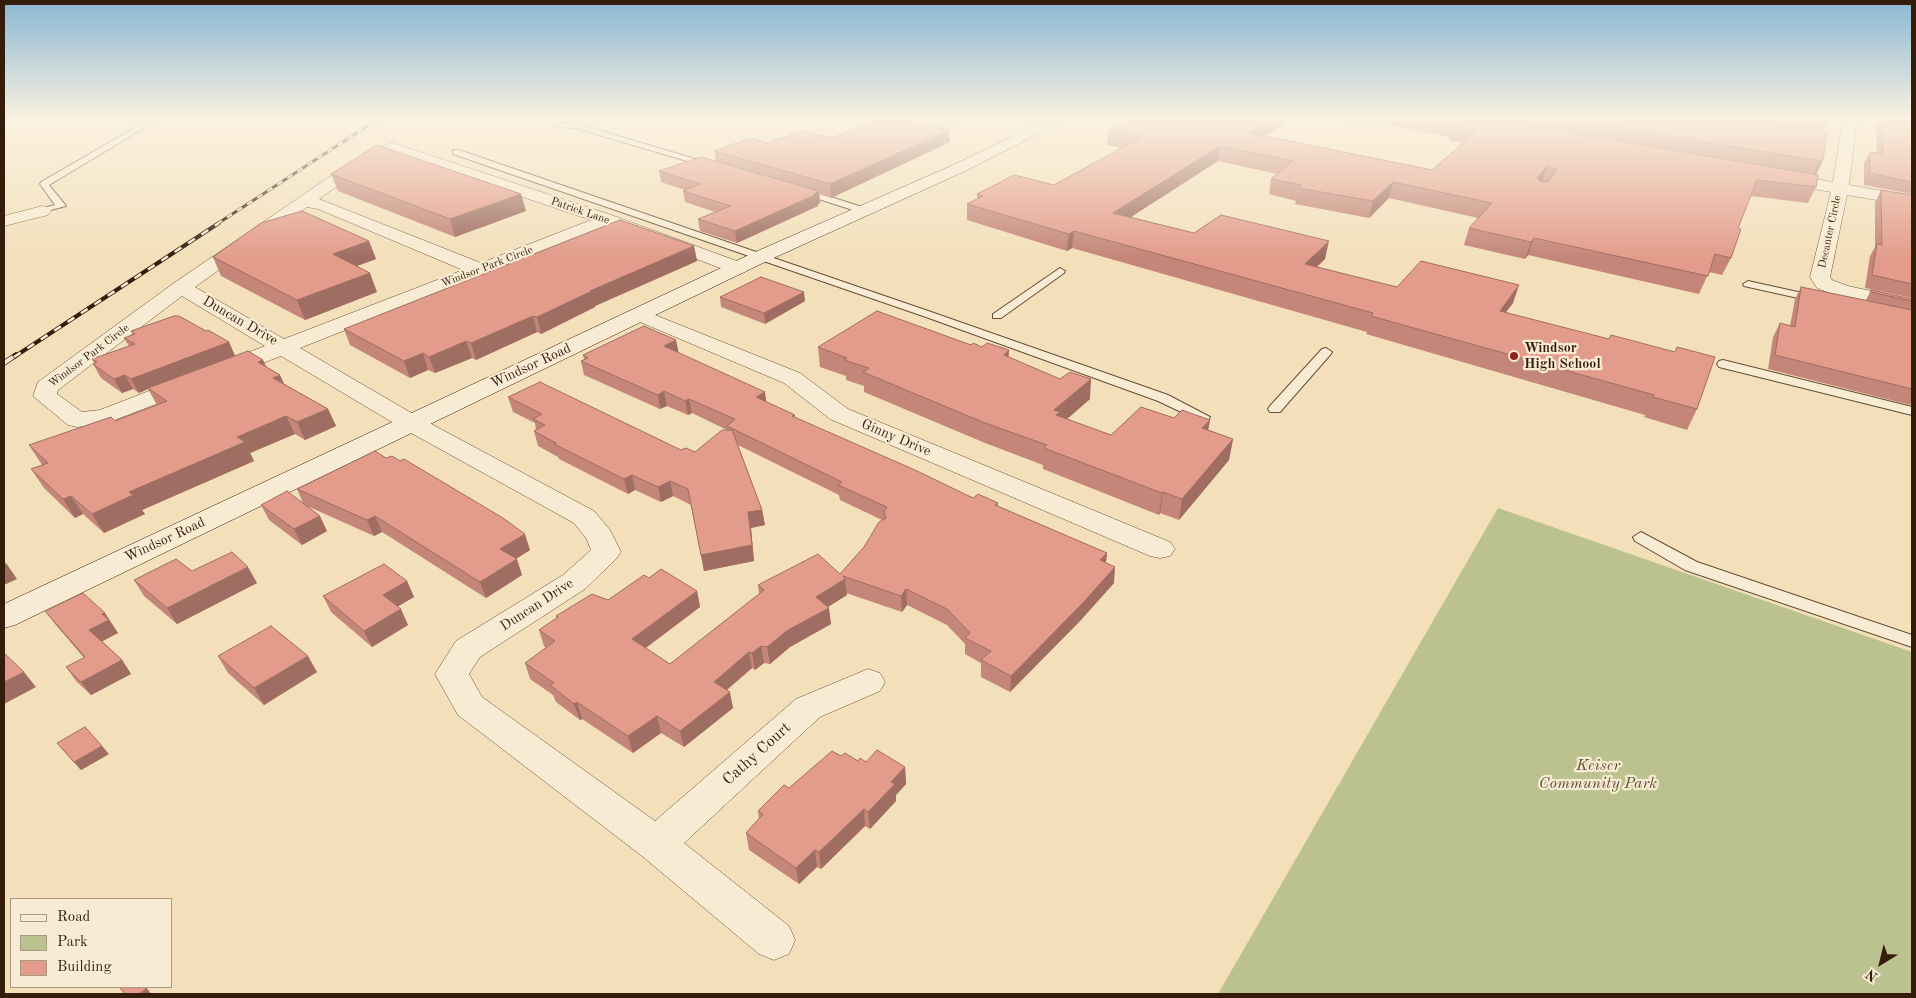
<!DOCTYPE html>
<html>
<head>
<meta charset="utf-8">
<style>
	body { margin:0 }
	#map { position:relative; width:1916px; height:998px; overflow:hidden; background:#f3e0bb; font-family:"Old Standard TT",serif }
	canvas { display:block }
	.frame { position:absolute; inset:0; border:5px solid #341d0b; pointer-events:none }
	.legend { position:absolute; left:10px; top:898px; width:162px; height:90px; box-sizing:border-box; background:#f7ebd3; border:1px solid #a99983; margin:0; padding:6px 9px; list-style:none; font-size:15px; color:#341d0b }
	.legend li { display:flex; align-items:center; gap:10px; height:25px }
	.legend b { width:25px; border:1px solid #a99983 }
	.north { position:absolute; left:1856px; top:938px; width:50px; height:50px; -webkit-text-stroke:4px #f7ebd3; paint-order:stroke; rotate:216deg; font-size:14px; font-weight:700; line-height:20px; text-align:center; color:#341d0b }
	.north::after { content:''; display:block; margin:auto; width:18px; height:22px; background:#341d0b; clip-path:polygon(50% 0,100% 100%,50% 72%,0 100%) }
</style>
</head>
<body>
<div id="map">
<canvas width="1916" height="998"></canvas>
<div class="frame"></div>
<ul class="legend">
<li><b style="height:6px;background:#f7ebd3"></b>Road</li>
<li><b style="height:14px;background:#bbc290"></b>Park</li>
<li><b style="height:14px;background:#e39c8b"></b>Building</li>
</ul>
<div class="north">N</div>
</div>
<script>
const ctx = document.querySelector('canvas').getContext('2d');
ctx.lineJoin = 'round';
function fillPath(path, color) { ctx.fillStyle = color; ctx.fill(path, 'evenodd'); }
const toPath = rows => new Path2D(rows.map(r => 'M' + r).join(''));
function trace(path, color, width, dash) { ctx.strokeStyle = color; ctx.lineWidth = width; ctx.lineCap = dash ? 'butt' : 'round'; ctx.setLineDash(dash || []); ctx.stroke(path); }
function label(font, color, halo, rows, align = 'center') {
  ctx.font = font + ' "Old Standard TT",serif'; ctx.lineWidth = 4.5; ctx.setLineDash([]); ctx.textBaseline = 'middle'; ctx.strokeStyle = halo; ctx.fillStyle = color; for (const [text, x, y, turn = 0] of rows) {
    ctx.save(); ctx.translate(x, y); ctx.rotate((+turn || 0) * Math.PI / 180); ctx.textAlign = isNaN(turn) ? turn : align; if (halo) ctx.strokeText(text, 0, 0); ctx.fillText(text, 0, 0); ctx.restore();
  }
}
fillPath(toPath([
	[1498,508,1912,652,1912,994,1218,994]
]), '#bbc290');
const lane = toPath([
	[150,119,159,119,49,185,66,206,39,213,39,209,55,205,40,184,41,182,150,119],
	[873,119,887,119,927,127,950,119,960,119,928,132,873,119],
	[558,123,578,124,715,165,711,168,575,128,555,127,554,125,558,123],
	[453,150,459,150,934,313,1168,395,1210,417,1208,420,1198,420,1158,401,926,317,453,154,453,150],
	[800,187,868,209,870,211,862,213,797,192,797,188,800,187],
	[1060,268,1065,271,1064,273,1001,318,993,318,993,314,1060,268],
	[1748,281,1816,296,1822,299,1816,302,1744,286,1743,284,1748,281],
	[1326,348,1332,352,1330,355,1280,412,1270,412,1268,409,1270,406,1322,349,1326,348],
	[1723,360,1912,407,1912,415,1719,367,1717,364,1719,361,1723,360],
	[1641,532,1697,562,1912,635,1912,647,1685,570,1635,541,1633,537,1641,532]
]);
const street = toPath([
	[1843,119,1857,119,1849,185,1912,196,1912,206,1847,195,1830,277,1832,280,1848,286,1912,300,1912,312,1835,295,1817,288,1810,277,1831,192,1779,183,1771,178,1779,173,1833,182,1843,119],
	[393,143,614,216,745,264,748,268,745,272,738,274,731,272,608,226,300,348,420,418,594,511,610,530,621,552,616,559,585,589,480,657,469,674,482,697,655,821,796,699,868,669,880,673,885,682,880,691,820,717,684,843,789,926,795,940,789,954,774,960,759,954,642,856,458,715,435,674,456,641,563,575,591,550,586,538,574,523,402,428,281,356,104,424,77,427,68,425,33,396,38,382,174,283,369,150,393,143],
	[392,153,591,220,481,263,319,199,379,156,392,153],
	[307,207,318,209,463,270,284,339,195,287,307,207],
	[182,296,265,346,100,410,82,412,57,394,58,390,182,296],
	[42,206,48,207,51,211,48,215,4,226,4,216,42,206],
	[640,309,800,373,848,409,1170,542,1175,549,1170,556,1160,558,1150,556,830,419,784,383,633,319,629,315,633,311,640,309]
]);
const secondary = toPath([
	[1049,119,1067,119,963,172,767,261,15,625,4,628,4,604,753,253,951,166,1049,119]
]);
trace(lane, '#644e37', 2);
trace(street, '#644e37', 1);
trace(secondary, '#341d0b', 1);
fillPath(lane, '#f7ebd3');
fillPath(street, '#f7ebd3');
fillPath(secondary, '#f7ebd3');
const railFar2 = toPath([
	[217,224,378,119]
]);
const railFar1 = toPath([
	[14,357,219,223]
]);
const rail = toPath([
	[4,363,16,355]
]);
trace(railFar2, '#341d0b', 3);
trace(railFar1, '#341d0b', 4);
trace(rail, '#341d0b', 5.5);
trace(railFar2, '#f7ebd3', 2, [6]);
trace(railFar1, '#f7ebd3', 2.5, [8]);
trace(rail, '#f7ebd3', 4, [11]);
fillPath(toPath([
	[1130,119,1292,119,1265,136,1432,170,1463,143,1449,140,1450,137,1373,122,1361,121,1358,123,1336,119,1828,119,1822,133,1823,160,1816,174,1816,187,1808,203,1751,196,1738,228,1731,258,1722,275,1709,272,1699,294,1528,255,1525,259,1464,245,1469,228,1478,218,1389,198,1369,218,1295,204,1296,201,1269,194,1271,179,1277,174,1218,161,1131,217,1194,233,1325,259,1317,267,1397,287,1513,303,1506,312,1697,409,1687,430,1644,417,1645,415,1366,334,1367,332,1072,248,1067,251,967,220,967,204,977,199,977,194,1054,185,1076,173,1122,148,1107,145,1108,130],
	[1879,119,1912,119,1912,194,1864,185,1864,163,1870,152,1877,153,1876,125],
	[832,138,950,142,831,198,819,194,820,203,818,204,818,206,737,243,700,231,698,219,715,212,685,202,683,191,685,190,661,182,659,171,716,161,714,151,767,143],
	[331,174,526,211,455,237,338,191],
	[1881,190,1912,195,1912,298,1865,288,1870,256,1875,247,1875,202],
	[369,241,376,259,357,266,377,292,305,320,221,276,213,257],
	[694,246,697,261,595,306,595,307,541,334,537,332,476,360,472,358,435,373,428,370,410,378,350,345,344,329],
	[1801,287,1866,300,1871,290,1912,299,1912,401,1910,405,1768,369,1773,337,1780,323,1790,326,1795,299],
	[720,297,805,301,765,324,721,307],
	[131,331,206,331,229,342,235,356,263,360,266,367,284,384,328,409,336,426,305,440,295,434,250,453,254,461,142,510,145,514,104,533,83,514,75,518,44,488,31,469,42,465,29,445,115,421,157,405,148,389,139,393,133,389,122,393,101,378,93,364,94,363,92,359,129,346,124,338,133,335],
	[971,345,982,347,1009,357,1090,399,1067,419,1111,435,1174,418,1210,420,1208,430,1233,439,1229,460,1179,520,1160,513,1159,515,1043,469,1043,465,985,443,864,392,864,386,846,380,846,376,820,367,818,347],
	[679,353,766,402,795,415,795,418,973,498,998,503,998,506,1107,553,1106,562,1114,583,1080,621,1010,692,981,677,981,663,965,654,965,644,947,625,907,605,902,612,846,593,847,595,828,607,831,624,790,647,770,664,764,663,755,670,752,668,727,690,733,708,684,747,661,733,633,753,582,719,580,720,556,702,553,695,530,679,525,663,546,648,544,646,539,630,557,618,556,616,608,600,649,578,697,591,700,607,646,648,670,664,759,594,758,585,840,574,864,547,882,520,840,500,839,495,738,445,762,510,765,525,751,528,754,561,704,571,691,505,673,496,661,502,635,490,628,494,559,459,558,457,538,446,534,431,536,430,535,423,513,412,508,397,681,450,695,452,727,430,692,413,688,415,667,406,660,409,584,375,581,361,584,359,583,355],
	[297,489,530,550,516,559,522,575,486,598,382,532,374,536,307,506,327,531,302,545,269,520,261,505,303,503],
	[192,571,257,583,177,624,144,596,134,580],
	[407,581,414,597,398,606,408,625,372,647,331,612,323,596],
	[45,611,114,626,113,626,118,633,102,641,122,660,131,674,91,695,76,681,66,667,84,658,55,624],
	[218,656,317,672,264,705,228,673],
	[57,743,109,754,81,770],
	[841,756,858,761,905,767,906,784,896,795,896,801,870,829,865,826,821,869,817,867,799,884,749,850,746,833,759,819,758,811,789,788]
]), '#c38678');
fillPath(toPath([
	[1272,119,1292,119,1247,147,1250,133],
	[949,130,950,142,831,198,830,184],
	[1220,146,1218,161,1112,229,1113,213],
	[1823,160,1815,176,1812,177,1820,161],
	[1547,166,1542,182,1537,178],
	[1393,182,1389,198,1369,218,1373,201],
	[819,191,820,203,818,204,818,206,737,243,735,231],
	[521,194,526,211,455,237,450,219],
	[1074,231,1072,248,1067,251,1069,234],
	[1534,238,1528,255,1525,259,1531,242],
	[369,241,376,259,340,272,333,254],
	[1329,241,1325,259,1301,281,1305,264],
	[694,246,697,261,595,306,595,307,541,334,537,317,590,291],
	[370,273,377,292,305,320,297,300],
	[1519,285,1513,303,1493,329,1500,311],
	[804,292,805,301,765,324,764,313],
	[533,316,537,332,476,360,471,343],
	[676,340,679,354,664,346],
	[466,341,472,358,435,373,429,357],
	[229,342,235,356,148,388,148,389,139,393,131,379],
	[1009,350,1008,370,1004,355],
	[423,353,428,370,410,378,404,361],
	[263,360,271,377,258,362],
	[125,375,133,389,122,393,114,379],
	[280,375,288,392,273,378],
	[1091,379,1090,399,1059,426,1054,410],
	[664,391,667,406,660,409,658,395],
	[765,392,767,407,756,397],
	[689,399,692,413,688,415,685,401],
	[328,409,336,426,305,440,297,422],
	[286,416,295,434,250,453,254,461,142,510,145,514,104,533,92,514,129,492,237,437],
	[1210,420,1206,441,1202,428],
	[1233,439,1229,460,1179,520,1182,499],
	[632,475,635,490,628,494,624,479],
	[670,481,673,496,661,502,658,487],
	[1163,492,1160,513,1159,515,1162,493],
	[71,496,83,514,75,518,63,499],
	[762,510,765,525,751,528,754,561,704,571,701,555,748,512],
	[320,516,327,531,302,545,294,529],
	[375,516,382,532,374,536,367,520],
	[525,534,530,550,506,565,500,549],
	[1107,553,1105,569,1100,560],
	[517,559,522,575,486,598,480,582],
	[6,563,17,579,4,585,4,564],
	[248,567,257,583,177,624,167,608],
	[1115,567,1114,583,1080,621,1010,692,1011,676],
	[845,579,847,595,818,613,816,597],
	[407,581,414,597,390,611,383,595],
	[906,589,907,605,902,612,901,596],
	[697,591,700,607,636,655,632,639],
	[829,608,831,624,790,647,770,664,767,647,788,630],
	[401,609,408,625,372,647,364,631],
	[105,613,118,633,99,643,89,630,102,614],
	[761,646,764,663,755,670,752,653],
	[749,652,752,668,717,698,714,682],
	[308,656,317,672,264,705,254,688],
	[122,660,131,674,91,695,81,682],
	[24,672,36,687,4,704,4,682],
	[730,692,733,708,684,747,680,731],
	[577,702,582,719,580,720,574,704],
	[657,716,661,733,633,753,628,736],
	[102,746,109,754,81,770,74,762],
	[905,767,906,784,896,795,896,801,870,829,868,812,891,782],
	[864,809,865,826,821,869,819,852],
	[815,850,817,867,799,884,796,868],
	[144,987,146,987,151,994,139,994]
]), '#9f6d61');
const building = toPath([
	[880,119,901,119,949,130,830,184,714,151,751,138,767,143,801,131,832,138,880,119],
	[1130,119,1272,119,1250,133,1432,170,1478,130,1453,126,1456,123,1432,119,1494,119,1818,175,1816,187,1757,180,1738,228,1741,229,1731,258,1715,254,1708,276,1534,238,1531,242,1469,228,1492,203,1393,182,1373,201,1298,188,1301,185,1271,179,1293,161,1220,146,1113,213,1194,233,1221,215,1329,241,1305,264,1397,287,1421,261,1519,285,1500,311,1609,339,1611,335,1675,352,1677,347,1715,357,1697,409,1653,397,1654,395,1371,316,1373,313,1074,231,1069,234,967,204,983,196,977,194,1014,175,1054,185,1076,173,1141,137,1108,130,1130,119],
	[1547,166,1557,169,1548,182,1541,182,1537,178,1547,166],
	[1565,119,1732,119,1827,133,1823,160,1820,161,1565,119],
	[1807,119,1828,119,1828,122,1807,119],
	[1881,119,1912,119,1912,182,1870,173,1870,152,1883,154,1881,119],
	[377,145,521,194,450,219,331,174,377,145],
	[701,157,819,191,814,194,817,194,735,231,698,219,731,206,683,191,700,184,659,171,701,157],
	[1881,190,1912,195,1912,284,1872,275,1877,244,1882,245,1881,190],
	[302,211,369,241,333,254,370,273,297,300,213,257,261,223,302,211],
	[620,220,694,246,590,291,592,291,537,317,533,316,471,343,466,341,429,357,423,353,404,361,344,329,620,220],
	[761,277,804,292,764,313,720,297,761,277],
	[1801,287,1912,310,1912,389,1775,355,1780,323,1795,327,1801,287],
	[1871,290,1912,299,1912,301,1871,292,1871,290],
	[877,311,971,345,973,343,982,347,987,343,1009,350,1004,355,1060,379,1070,372,1091,379,1054,410,1060,412,1056,415,1111,435,1141,407,1174,418,1182,410,1210,420,1202,428,1233,439,1182,499,1163,492,1162,493,1044,448,1047,445,985,423,863,372,869,368,844,360,847,358,818,347,877,311],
	[174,316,179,316,206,331,208,330,229,342,131,379,125,375,114,379,93,364,97,362,92,359,135,344,124,338,135,334,131,331,174,316],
	[644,326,676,340,664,346,765,392,756,397,795,415,792,416,915,470,973,498,978,494,998,503,995,505,1107,553,1100,560,1115,567,1081,605,1011,676,981,660,991,651,965,638,970,633,947,609,906,589,901,596,843,576,845,579,816,597,829,608,788,630,767,647,761,646,752,653,749,652,714,682,730,692,680,731,657,716,628,736,577,702,574,704,550,685,554,683,525,663,555,641,539,630,558,617,556,616,592,594,608,600,644,575,649,578,661,569,697,591,632,639,670,664,764,590,758,585,818,554,840,574,864,547,879,522,886,518,884,512,887,507,838,485,842,482,727,426,735,419,689,399,685,401,664,391,658,395,581,361,588,358,583,355,644,326],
	[248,351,263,360,258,362,280,375,273,378,328,409,297,422,286,416,237,437,245,442,129,492,133,495,92,514,71,496,63,499,31,469,48,463,29,445,111,417,115,421,167,401,148,388,248,351],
	[540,382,681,450,686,448,695,452,722,430,732,430,762,510,748,512,752,545,701,555,688,489,670,481,658,487,632,475,624,479,554,444,556,443,534,431,545,425,533,419,542,414,508,397,540,382],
	[375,451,386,458,392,456,400,461,404,459,503,518,525,534,500,549,517,559,480,582,375,516,367,520,297,489,375,451],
	[287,491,320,516,294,529,261,505,287,491],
	[232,552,248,567,167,608,134,580,176,559,192,571,232,552],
	[384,564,407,581,383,595,401,609,364,631,323,596,384,564],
	[83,593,105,613,102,614,109,620,89,630,122,660,81,682,66,667,85,657,45,611,83,593],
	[271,626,308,656,254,688,218,656,271,626],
	[4,653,24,672,4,682,4,653],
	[85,727,102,746,74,762,57,743,85,727],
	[877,750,905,767,891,782,895,784,868,812,864,809,819,852,815,850,796,868,746,833,763,814,758,811,784,785,789,788,832,751,841,756,845,753,858,761,860,758,866,762,877,750],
	[119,987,144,987,146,989,139,994,125,994,119,987]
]);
fillPath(building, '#e39c8b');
trace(building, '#9f6d61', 1);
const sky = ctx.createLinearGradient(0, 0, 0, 258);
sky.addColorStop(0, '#8ab7d4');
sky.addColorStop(0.46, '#faf1e0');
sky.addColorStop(1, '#faf1e000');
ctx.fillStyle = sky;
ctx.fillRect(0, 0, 1916, 258);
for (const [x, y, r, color] of [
	[1514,356,5,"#8f2418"]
]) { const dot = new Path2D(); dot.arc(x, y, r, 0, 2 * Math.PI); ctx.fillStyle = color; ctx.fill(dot); trace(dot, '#f7ebd3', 2); }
label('11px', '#341d0b', '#f7ebd3', [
	["Patrick Lane",580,211,19],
	["Decanter Circle",1830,232,-78],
	["Windsor Park Circle",487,267,-21],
	["Windsor Park Circle",89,356,-37]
]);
label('14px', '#341d0b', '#f7ebd3', [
	["Duncan Drive",240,321,30],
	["Windsor Road",531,366,-25],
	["Ginny Drive",896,438,23],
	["Windsor Road",165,540,-25],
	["Duncan Drive",537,605,-33]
]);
label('bold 14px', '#341d0b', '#f7ebd3', [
	["Windsor",1524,348],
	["High School",1524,364]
], 'left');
label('16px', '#341d0b', '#f7ebd3', [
	["Cathy Court",757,754,-42]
]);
label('italic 16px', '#5c4f33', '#f7ebd3', [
	["Keiser",1598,766],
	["Community Park",1598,784]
]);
</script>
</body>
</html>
